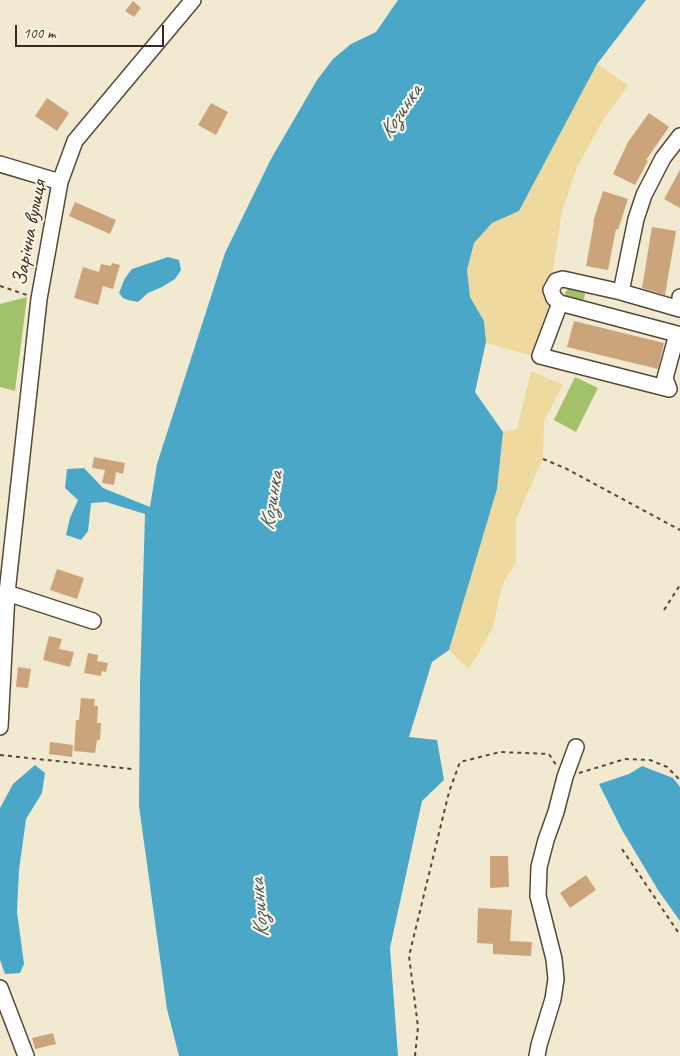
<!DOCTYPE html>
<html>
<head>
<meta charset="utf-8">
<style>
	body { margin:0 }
	#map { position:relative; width:680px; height:1056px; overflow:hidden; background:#f2ead0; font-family:Caveat,sans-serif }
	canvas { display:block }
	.scale { position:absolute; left:15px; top:25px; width:149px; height:22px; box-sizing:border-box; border:2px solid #3b2a1e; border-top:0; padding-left:6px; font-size:15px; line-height:18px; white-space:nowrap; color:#3b2a1e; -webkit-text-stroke:4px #fcf5e5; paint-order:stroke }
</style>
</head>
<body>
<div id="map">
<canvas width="680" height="1056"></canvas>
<div class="scale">100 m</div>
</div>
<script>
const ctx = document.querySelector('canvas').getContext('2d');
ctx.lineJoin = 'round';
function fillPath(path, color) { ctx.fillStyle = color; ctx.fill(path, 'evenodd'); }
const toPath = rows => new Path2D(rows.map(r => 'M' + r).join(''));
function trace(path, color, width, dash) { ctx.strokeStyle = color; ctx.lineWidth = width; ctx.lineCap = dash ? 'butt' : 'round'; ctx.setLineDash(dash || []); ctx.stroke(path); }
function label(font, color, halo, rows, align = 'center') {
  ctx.font = font + ' Caveat,sans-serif'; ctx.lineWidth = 4.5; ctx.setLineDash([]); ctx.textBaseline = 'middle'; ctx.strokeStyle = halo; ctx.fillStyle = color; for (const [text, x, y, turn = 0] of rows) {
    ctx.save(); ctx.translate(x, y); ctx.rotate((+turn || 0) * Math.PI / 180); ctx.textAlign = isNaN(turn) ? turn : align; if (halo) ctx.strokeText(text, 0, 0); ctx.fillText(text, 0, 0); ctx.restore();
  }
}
fillPath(toPath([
	[568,288,583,289,585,295,583,301,566,299,565,293],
	[27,297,15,391,0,387,0,304],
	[575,377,598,388,576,432,554,420]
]), '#a2c169');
fillPath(toPath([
	[597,64,628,85,602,122,577,167,562,212,552,276,545,284,544,296,549,304,533,356,486,343,484,321,470,297,467,270,474,243,492,223,519,211],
	[531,371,563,385,544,421,543,459,516,519,516,563,502,585,493,628,469,669,449,650,497,489,503,432,517,429]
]), '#eeda9e');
fillPath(toPath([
	[398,0,646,0,597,64,519,211,492,223,474,243,467,270,470,297,484,321,486,342,475,392,503,432,497,489,449,650,432,662,409,737,437,740,444,780,422,801,390,948,398,1056,179,1056,167,1009,139,806,140,685,145,514,106,502,91,503,88,531,81,540,66,535,70,518,78,500,65,488,67,469,84,468,103,488,150,507,157,464,225,253,271,159,317,80,333,59,351,44,376,32],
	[168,257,179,260,181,270,175,279,162,287,148,293,138,302,128,300,123,298,119,293,125,278,132,269],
	[35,765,45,773,42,793,26,819,19,870,17,912,24,964,20,973,5,974,0,960,0,808,13,784],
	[642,766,673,778,680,787,680,921,658,890,622,830,599,784,629,774]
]), '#4aa7c8');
fillPath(toPath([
	[133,1,141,8,134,17,125,11],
	[47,98,69,113,57,131,35,116],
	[211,103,228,112,216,135,198,125],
	[649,113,669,127,646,160,648,161,635,185,613,174,628,142],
	[680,170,680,208,664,199],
	[603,191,628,199,618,230,616,229,608,270,586,266,594,222,593,222],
	[75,202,116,220,110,234,69,216],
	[652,227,676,231,665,295,642,288],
	[112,263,120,265,113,289,103,286,98,305,74,298,83,267,99,272,101,264,111,266],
	[574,321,664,343,658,369,567,347],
	[94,457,125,463,123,474,116,472,114,485,102,483,105,470,92,468],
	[57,569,84,578,77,599,50,590],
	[49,636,62,639,59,649,74,652,70,667,43,660],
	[88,653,98,655,97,661,108,663,106,672,102,671,101,676,84,673],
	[18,667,31,669,28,688,16,687],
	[81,698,95,699,94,706,98,706,97,723,101,723,100,740,97,740,95,753,74,751,76,720,79,720],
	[50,742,73,745,72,757,49,754],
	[490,856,508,856,509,887,490,888],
	[586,875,596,890,570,908,560,893],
	[478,908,512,910,510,941,532,942,531,956,493,954,493,944,477,943],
	[53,1033,56,1044,35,1049,32,1038]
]), '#cca47b');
const minor = toPath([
	[0,164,60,182],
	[621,292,680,309,680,297],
	[560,303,540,356,669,389],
	[669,389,665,378,677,334,560,303,554,298,551,290,556,281,563,279,621,292,636,219,644,195,663,158,680,136],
	[0,596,7,593,93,621],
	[0,727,7,593,39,299,60,182,75,141,193,0],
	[0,988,26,1056],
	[537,1056,539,1045,553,999,556,979,554,959,538,896,539,867,546,840,556,812,565,777,576,747]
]);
trace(minor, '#564739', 18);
trace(toPath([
	[0,286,27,295],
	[543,459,565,468,680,530],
	[664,610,680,585],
	[0,755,132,769],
	[579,773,625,759,650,760,667,767,680,780],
	[622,849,680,935],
	[415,1056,418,1027,409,956,449,792,460,762,500,752,549,754,556,765]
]), '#564739', 2, [4, 4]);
trace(minor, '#fff', 15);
label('21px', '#3b2a1e', '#fcf5e5', [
	["Зарічна вулиця",30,233,-79]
]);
label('italic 22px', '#415c62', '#fcf5e5', [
	["Козинка",401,112,-56],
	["Козинка",272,501,-81],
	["Козинка",260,908,-95]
]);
</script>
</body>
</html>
